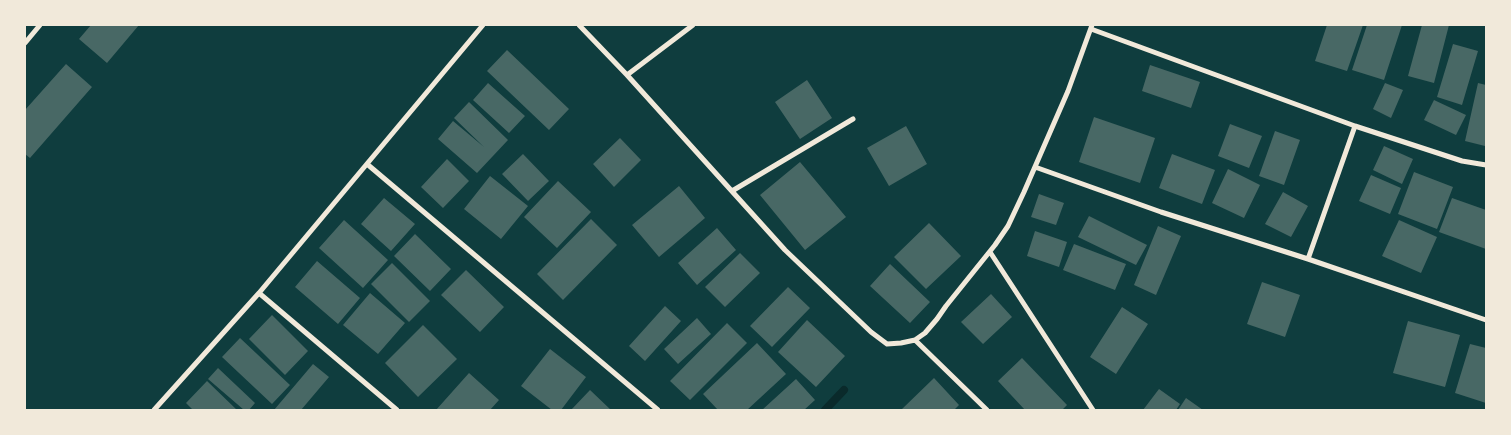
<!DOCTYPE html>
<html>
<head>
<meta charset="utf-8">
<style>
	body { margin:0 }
	#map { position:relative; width:1511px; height:435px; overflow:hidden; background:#0f3d3e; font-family:"Exo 2",sans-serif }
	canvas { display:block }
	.frame { position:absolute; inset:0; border:26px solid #f1e9da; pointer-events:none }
</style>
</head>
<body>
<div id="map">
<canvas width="1511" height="435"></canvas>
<div class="frame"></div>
</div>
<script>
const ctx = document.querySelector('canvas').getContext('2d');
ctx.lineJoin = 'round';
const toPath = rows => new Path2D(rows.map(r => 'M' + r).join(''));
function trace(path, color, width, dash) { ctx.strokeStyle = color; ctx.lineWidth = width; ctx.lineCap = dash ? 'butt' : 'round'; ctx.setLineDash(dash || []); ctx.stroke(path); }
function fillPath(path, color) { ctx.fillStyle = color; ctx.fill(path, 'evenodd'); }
trace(toPath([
	[825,410,844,390]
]), '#0a2a2b', 8);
fillPath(toPath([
	[91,25,139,25,107,63,79,39],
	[1327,25,1363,25,1347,71,1315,61],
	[1367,25,1402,25,1384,80,1352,70],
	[1422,25,1449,25,1434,83,1408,76],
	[1453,44,1478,51,1462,105,1437,97],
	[507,50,569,109,549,130,487,71],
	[66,64,92,87,30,158,25,154,25,110],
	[1150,65,1200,82,1191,108,1142,91],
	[807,80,832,118,800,139,775,102],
	[488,83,525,116,509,133,473,100],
	[1385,83,1403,90,1391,118,1373,109],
	[1478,83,1486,85,1485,146,1465,141],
	[1434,100,1466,115,1456,135,1424,120],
	[469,102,508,140,477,173,438,139,453,121,484,147,454,118],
	[1094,117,1155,138,1140,183,1079,162],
	[1230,124,1262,136,1249,168,1218,156],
	[906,126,927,164,889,186,867,148],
	[1275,131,1300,140,1284,185,1259,176],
	[620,138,641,160,614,187,593,164],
	[1384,146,1413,159,1402,184,1373,170],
	[523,154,549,181,528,201,502,174],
	[1172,154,1215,170,1202,204,1159,188],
	[447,159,469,181,443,208,421,187],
	[800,162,846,217,805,250,760,195],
	[1228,169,1260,185,1244,218,1212,203],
	[1414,172,1453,187,1437,229,1398,214],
	[1371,175,1401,188,1390,214,1359,201],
	[490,176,528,206,501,239,464,209],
	[558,181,591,212,557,248,524,217],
	[679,186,705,218,659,257,632,225],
	[1283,192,1308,206,1291,237,1265,224],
	[1039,194,1064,203,1056,225,1031,217],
	[384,198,415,224,391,251,361,224],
	[1452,198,1486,210,1486,249,1439,232],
	[1089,216,1147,245,1136,265,1078,237],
	[591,219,617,245,563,300,537,274],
	[344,220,388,260,363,288,319,248],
	[1399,220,1437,237,1421,273,1382,256],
	[929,223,961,256,926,289,894,257],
	[1158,226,1181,236,1156,295,1134,285],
	[717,228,736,250,697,285,678,263],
	[1035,231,1067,242,1059,267,1027,256],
	[415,234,451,269,430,291,394,256],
	[1074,244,1126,264,1115,290,1063,270],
	[740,253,760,273,725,307,705,287],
	[317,261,360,298,338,324,295,287],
	[392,263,430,301,409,322,371,284],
	[890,264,930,302,910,323,870,286],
	[466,270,504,307,480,332,441,295],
	[1262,282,1300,295,1285,337,1247,324],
	[788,287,810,308,772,347,750,326],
	[370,293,405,323,378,354,343,325],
	[991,294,1012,317,983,344,961,322],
	[665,306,681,321,645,361,629,346],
	[1122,307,1148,324,1116,374,1090,357],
	[272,315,308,351,285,375,249,339],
	[697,318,711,334,678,364,664,349],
	[807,320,845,356,816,387,778,352],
	[1408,321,1460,335,1445,387,1393,373],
	[727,323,747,343,690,400,670,381],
	[423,325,457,359,418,397,385,363],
	[240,338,290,385,272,404,222,357],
	[757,343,786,374,747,410,718,410,703,394],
	[1470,344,1486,348,1486,403,1455,393],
	[550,349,586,377,561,410,552,410,521,386],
	[1022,358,1067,405,1062,410,1025,410,998,381],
	[313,364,329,377,301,410,274,410],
	[218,368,255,403,249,410,244,410,208,379],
	[469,373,499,400,490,410,436,410],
	[934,378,959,405,954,410,901,410],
	[796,379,815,400,804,410,762,410],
	[207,381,237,410,193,410,186,403],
	[1159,389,1180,404,1176,410,1143,410],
	[590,390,611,410,571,410],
	[1186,398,1203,410,1178,410]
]), '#486865');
trace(toPath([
	[579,25,627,75,785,250,871,332,887,344,901,343,915,340,925,333,937,319,946,306,995,245,1008,226,1024,192,1068,91,1092,25],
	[1091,29,1355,126,1462,161,1486,165],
	[25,43,40,25],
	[627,75,693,25],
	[367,164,658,410],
	[1035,167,1161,212,1308,259,1486,320],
	[732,191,853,119],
	[990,252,1093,410],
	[1308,259,1355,126],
	[259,293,397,410],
	[915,340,987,410],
	[154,410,259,293,483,25]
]), '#f1e9da', 5);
</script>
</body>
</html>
